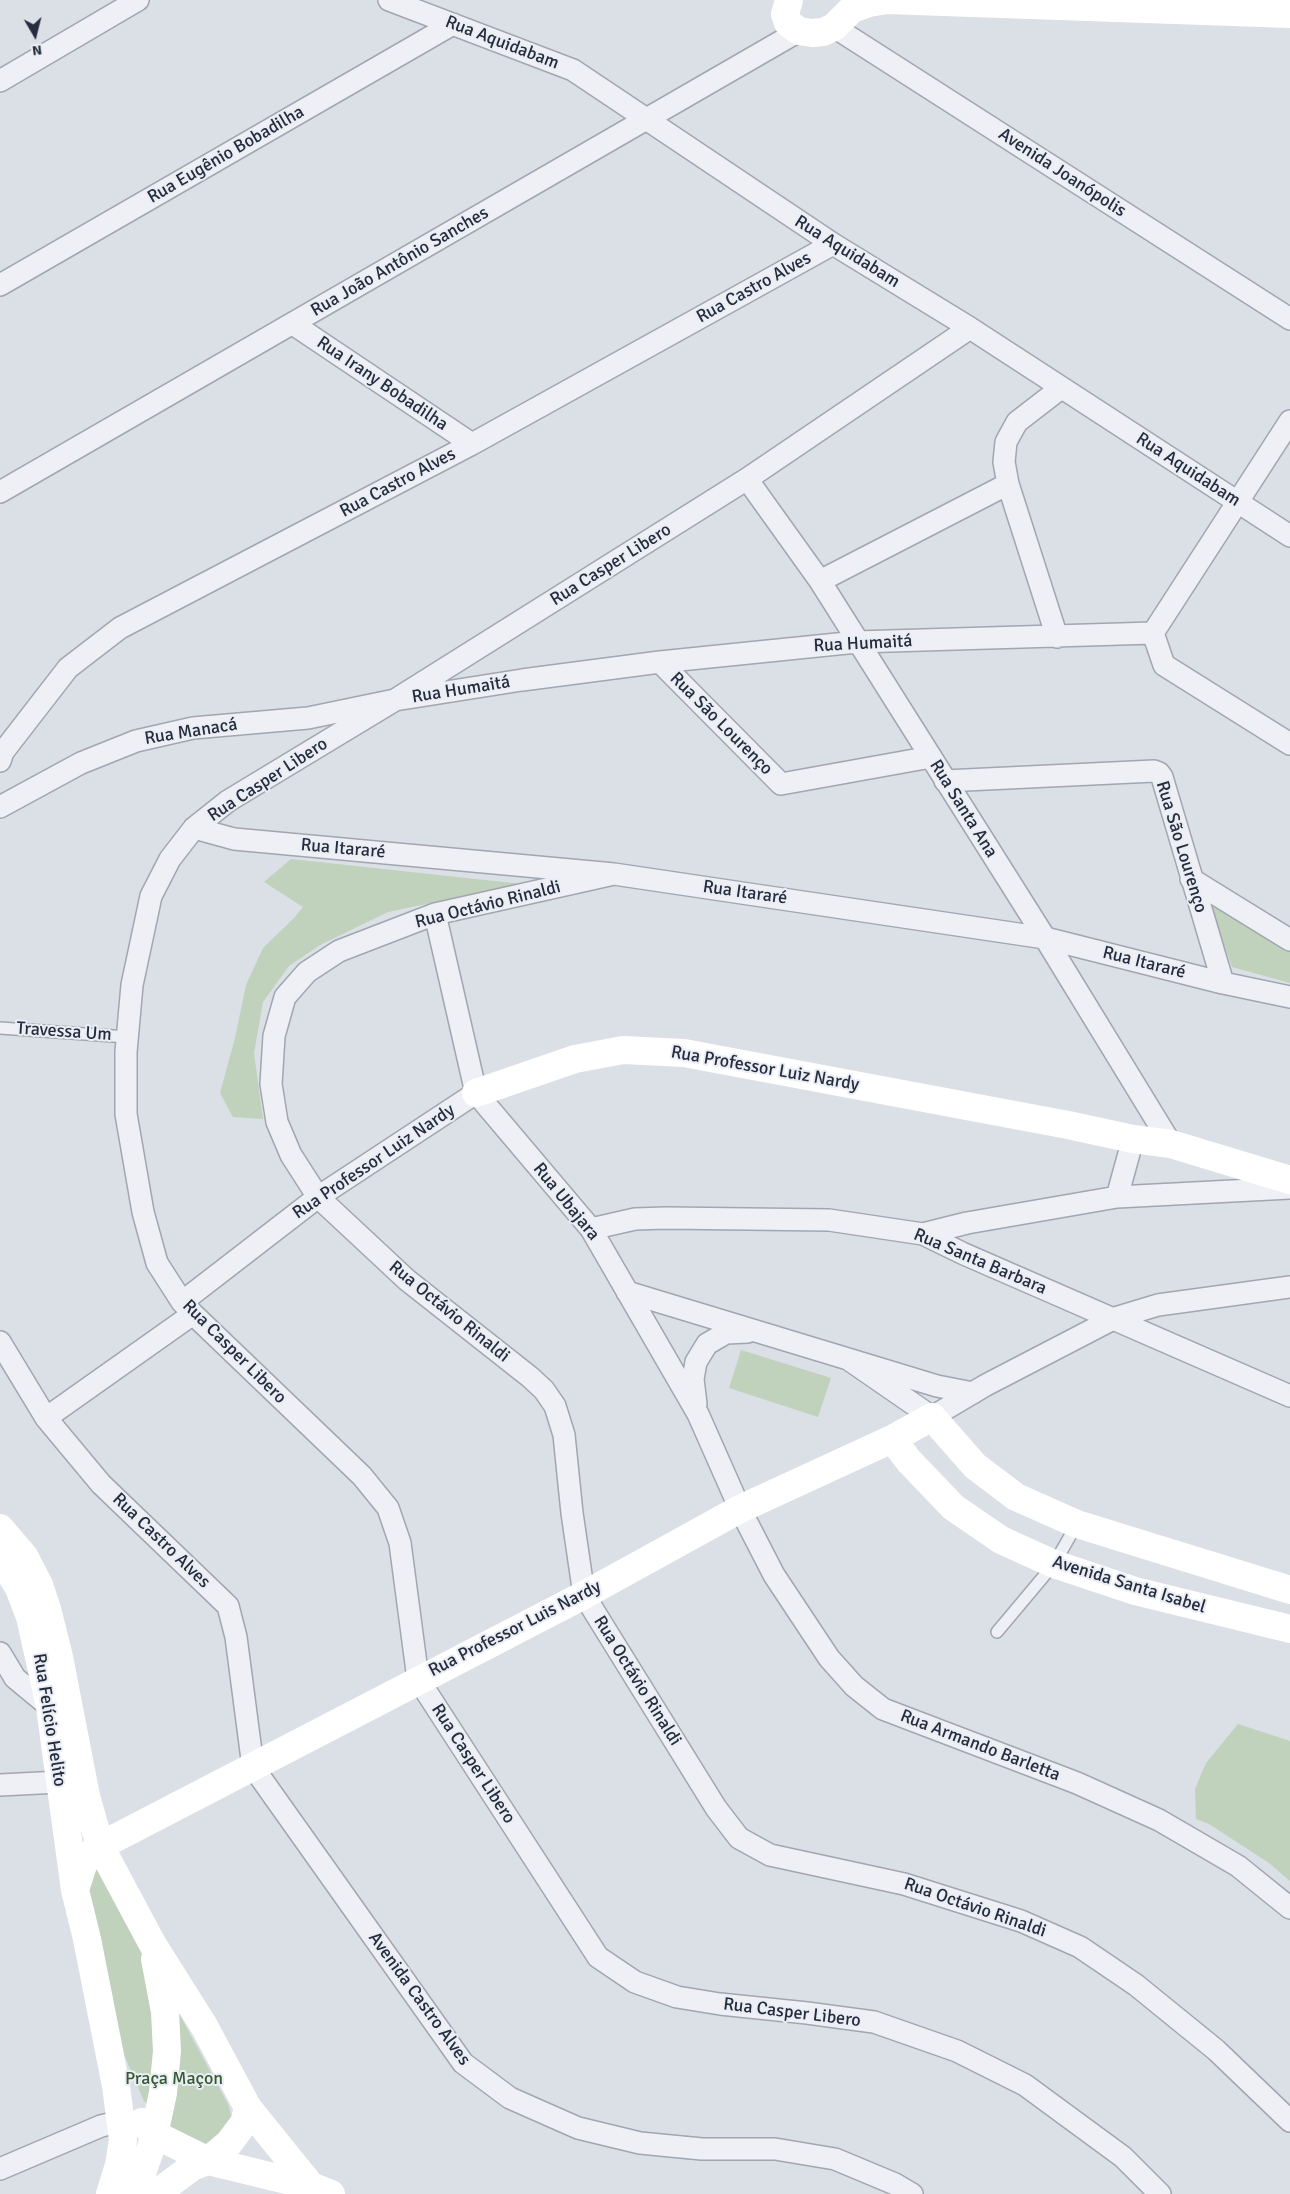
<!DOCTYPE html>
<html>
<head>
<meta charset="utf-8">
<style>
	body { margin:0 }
	#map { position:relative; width:1290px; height:2194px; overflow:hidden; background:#dbdfe6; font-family:Signika,sans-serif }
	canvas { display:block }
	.north { position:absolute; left:10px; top:10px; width:50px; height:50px; -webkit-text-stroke:4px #eaeef4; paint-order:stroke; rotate:172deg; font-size:14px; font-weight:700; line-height:20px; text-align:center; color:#252c3d }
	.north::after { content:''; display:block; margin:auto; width:18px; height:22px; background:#252c3d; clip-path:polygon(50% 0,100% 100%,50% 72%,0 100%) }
</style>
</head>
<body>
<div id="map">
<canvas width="1290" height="2194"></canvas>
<div class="north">N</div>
</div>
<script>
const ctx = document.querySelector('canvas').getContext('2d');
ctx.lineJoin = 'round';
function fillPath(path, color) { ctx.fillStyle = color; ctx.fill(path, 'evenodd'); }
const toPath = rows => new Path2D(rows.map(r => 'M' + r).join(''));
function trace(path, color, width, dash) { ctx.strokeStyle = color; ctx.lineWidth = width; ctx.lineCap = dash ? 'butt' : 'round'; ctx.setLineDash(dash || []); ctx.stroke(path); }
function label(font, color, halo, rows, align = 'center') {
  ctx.font = font + ' Signika,sans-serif'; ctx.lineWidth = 4; ctx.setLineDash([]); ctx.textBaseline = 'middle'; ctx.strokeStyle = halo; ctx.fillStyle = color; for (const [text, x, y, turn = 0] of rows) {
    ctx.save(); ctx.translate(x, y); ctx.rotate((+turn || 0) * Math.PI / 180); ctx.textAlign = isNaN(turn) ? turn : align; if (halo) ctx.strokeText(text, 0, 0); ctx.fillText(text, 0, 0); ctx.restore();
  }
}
fillPath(toPath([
	[291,859,522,884,388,912,320,945,289,966,263,1002,254,1053,263,1119,233,1117,220,1093,235,1038,246,985,263,948,294,918,303,907,264,882],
	[1207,898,1290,950,1290,983,1232,967],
	[741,1350,831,1378,818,1417,729,1388],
	[1238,1724,1290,1741,1290,1881,1269,1863,1209,1824,1196,1819,1195,1789,1206,1763],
	[99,1866,228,2104,233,2121,209,2145,172,2128,144,2101,121,2048,87,1885]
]), '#c0d1bc');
const lane = toPath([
	[0,1028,127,1037],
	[997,1632,1054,1564,1077,1524]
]);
const street = toPath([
	[389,0,573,70,833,244,970,328,1290,536],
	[834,27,1290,319],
	[0,81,138,0],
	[0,285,453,24],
	[293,324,472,444],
	[970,328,747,479,395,700,228,801,194,828,170,859,151,896,132,985,126,1052,126,1114,143,1212,157,1263,182,1302,193,1314,362,1476,388,1508,400,1543,418,1679,598,1957,635,1982,677,1997,720,2004,807,2013,874,2022,957,2051,1025,2085,1123,2157,1160,2194],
	[747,479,820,581,1045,938,1171,1144],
	[0,492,799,31],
	[820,581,1008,484],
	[1153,633,1290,421],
	[1153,633,1164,665,1290,744],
	[1057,637,1008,484,1004,462,1006,442,1017,422,1061,388],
	[660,662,781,784,931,757],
	[0,761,3,752,68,668,120,628,472,444,833,244],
	[945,781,1154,771,1159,773,1162,777,1223,983],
	[0,807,81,763,136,741,193,728,308,718,395,700,522,680,660,662,857,642,1153,633],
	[194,828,234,839,614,874,1045,938,1223,983,1290,997],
	[614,874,435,914,339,951,307,972,285,997,274,1036,271,1084,277,1122,291,1155,318,1197,407,1280,530,1377,544,1390,555,1406,564,1435,572,1513,584,1595,716,1808,739,1838,770,1855,904,1884,1021,1921,1080,1947,1136,1985,1216,2050,1290,2121],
	[1191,879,1290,940],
	[435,914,476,1093,591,1229,698,1414,740,1509,774,1575,829,1658,854,1686,883,1709,1077,1783,1159,1820,1238,1866,1290,1908],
	[1117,1197,1133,1139],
	[591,1229,635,1219,666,1218,829,1220,923,1234,962,1253,1290,1396],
	[923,1234,967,1223,1117,1197,1290,1188],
	[627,1292,937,1386,973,1393],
	[182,1302,318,1197,476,1093],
	[0,1342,46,1418,101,1484,228,1606,236,1637,253,1767,463,2063,510,2098,578,2128,640,2143,702,2149,775,2149,835,2159,895,2184,912,2194],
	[848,1359,932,1417,986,1385,1115,1318,1158,1305,1290,1287],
	[696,1404,693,1379,696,1362,707,1344,726,1333,748,1332],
	[46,1418,193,1314],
	[0,1653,15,1678,50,1707],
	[0,1785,59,1782],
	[0,2169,101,2126,122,2121]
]);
trace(lane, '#a1a6b0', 14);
trace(street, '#a1a6b0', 24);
trace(lane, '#eef0f5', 11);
trace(street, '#eef0f5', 21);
trace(toPath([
	[789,0,785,14,788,23,799,31,812,33,823,32,834,27,852,9,869,3,888,0],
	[886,0,1290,14],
	[476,1093,575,1059,623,1050,684,1053,1068,1125,1133,1139,1171,1144,1290,1180],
	[892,1439,909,1461,953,1507,1001,1540,1054,1564,1135,1591,1290,1629],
	[0,1528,24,1556,39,1585,47,1609,59,1657,86,1796,100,1846,153,1945,204,2026,248,2108,311,2186],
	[0,1557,19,1588,30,1617,43,1675,50,1707,75,1890,87,1939,116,2086,123,2140,119,2165,110,2194],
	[75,1890,83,1865,88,1856,100,1846,584,1595,740,1509,892,1439,932,1417,975,1466,1016,1497,1077,1524,1290,1590],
	[142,2122,154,2134,208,2161,311,2186,331,2194],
	[135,2194,152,2144,163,2093,167,2051,165,2012,155,1959],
	[156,2194,192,2167,208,2161,229,2143,244,2123,248,2108]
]), '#fff', 28);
label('18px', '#252c3d', '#eaeef4', [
	["Rua Aquidabam",502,43,21],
	["Rua Eugênio Bobadilha",226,155,-30],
	["Avenida Joanópolis",1062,173,33],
	["Rua Aquidabam",847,252,32],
	["Rua João Antônio Sanches",400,262,-30],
	["Rua Castro Alves",754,288,-29],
	["Rua Irany Bobadilha",382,384,34],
	["Rua Aquidabam",1188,470,33],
	["Rua Castro Alves",398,483,-28],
	["Rua Casper Libero",611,565,-32],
	["Rua Humaitá",863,644,-3],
	["Rua Humaitá",461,690,-9],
	["Rua São Lourenço",721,724,45],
	["Rua Manacá",191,732,-9],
	["Rua Casper Libero",268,780,-33],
	["Rua Santa Ana",963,809,58],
	["Rua São Lourenço",1181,847,73],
	["Rua Itararé",343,849,5],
	["Rua Itararé",745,893,8],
	["Rua Octávio Rinaldi",488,905,-14],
	["Rua Itararé",1144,963,14],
	["Travessa Um",64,1032,4],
	["Rua Professor Luiz Nardy",765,1069,10],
	["Rua Professor Luiz Nardy",374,1162,-34],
	["Rua Ubajara",566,1202,51],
	["Rua Santa Barbara",980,1262,23],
	["Rua Octávio Rinaldi",449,1312,39],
	["Rua Casper Libero",234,1352,45],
	["Rua Castro Alves",161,1541,44],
	["Avenida Santa Isabel",1129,1585,17],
	["Rua Professor Luis Nardy",515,1629,-27],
	["Rua Octávio Rinaldi",637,1681,58],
	["Rua Felício Helito",49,1720,81],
	["Rua Armando Barletta",980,1746,21],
	["Rua Casper Libero",473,1764,57],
	["Rua Octávio Rinaldi",975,1908,19],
	["Avenida Castro Alves",419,1999,54],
	["Rua Casper Libero",792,2013,7]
]);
label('18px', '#365931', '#eaeef4', [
	["Praça Maçon",174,2079]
]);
</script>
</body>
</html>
